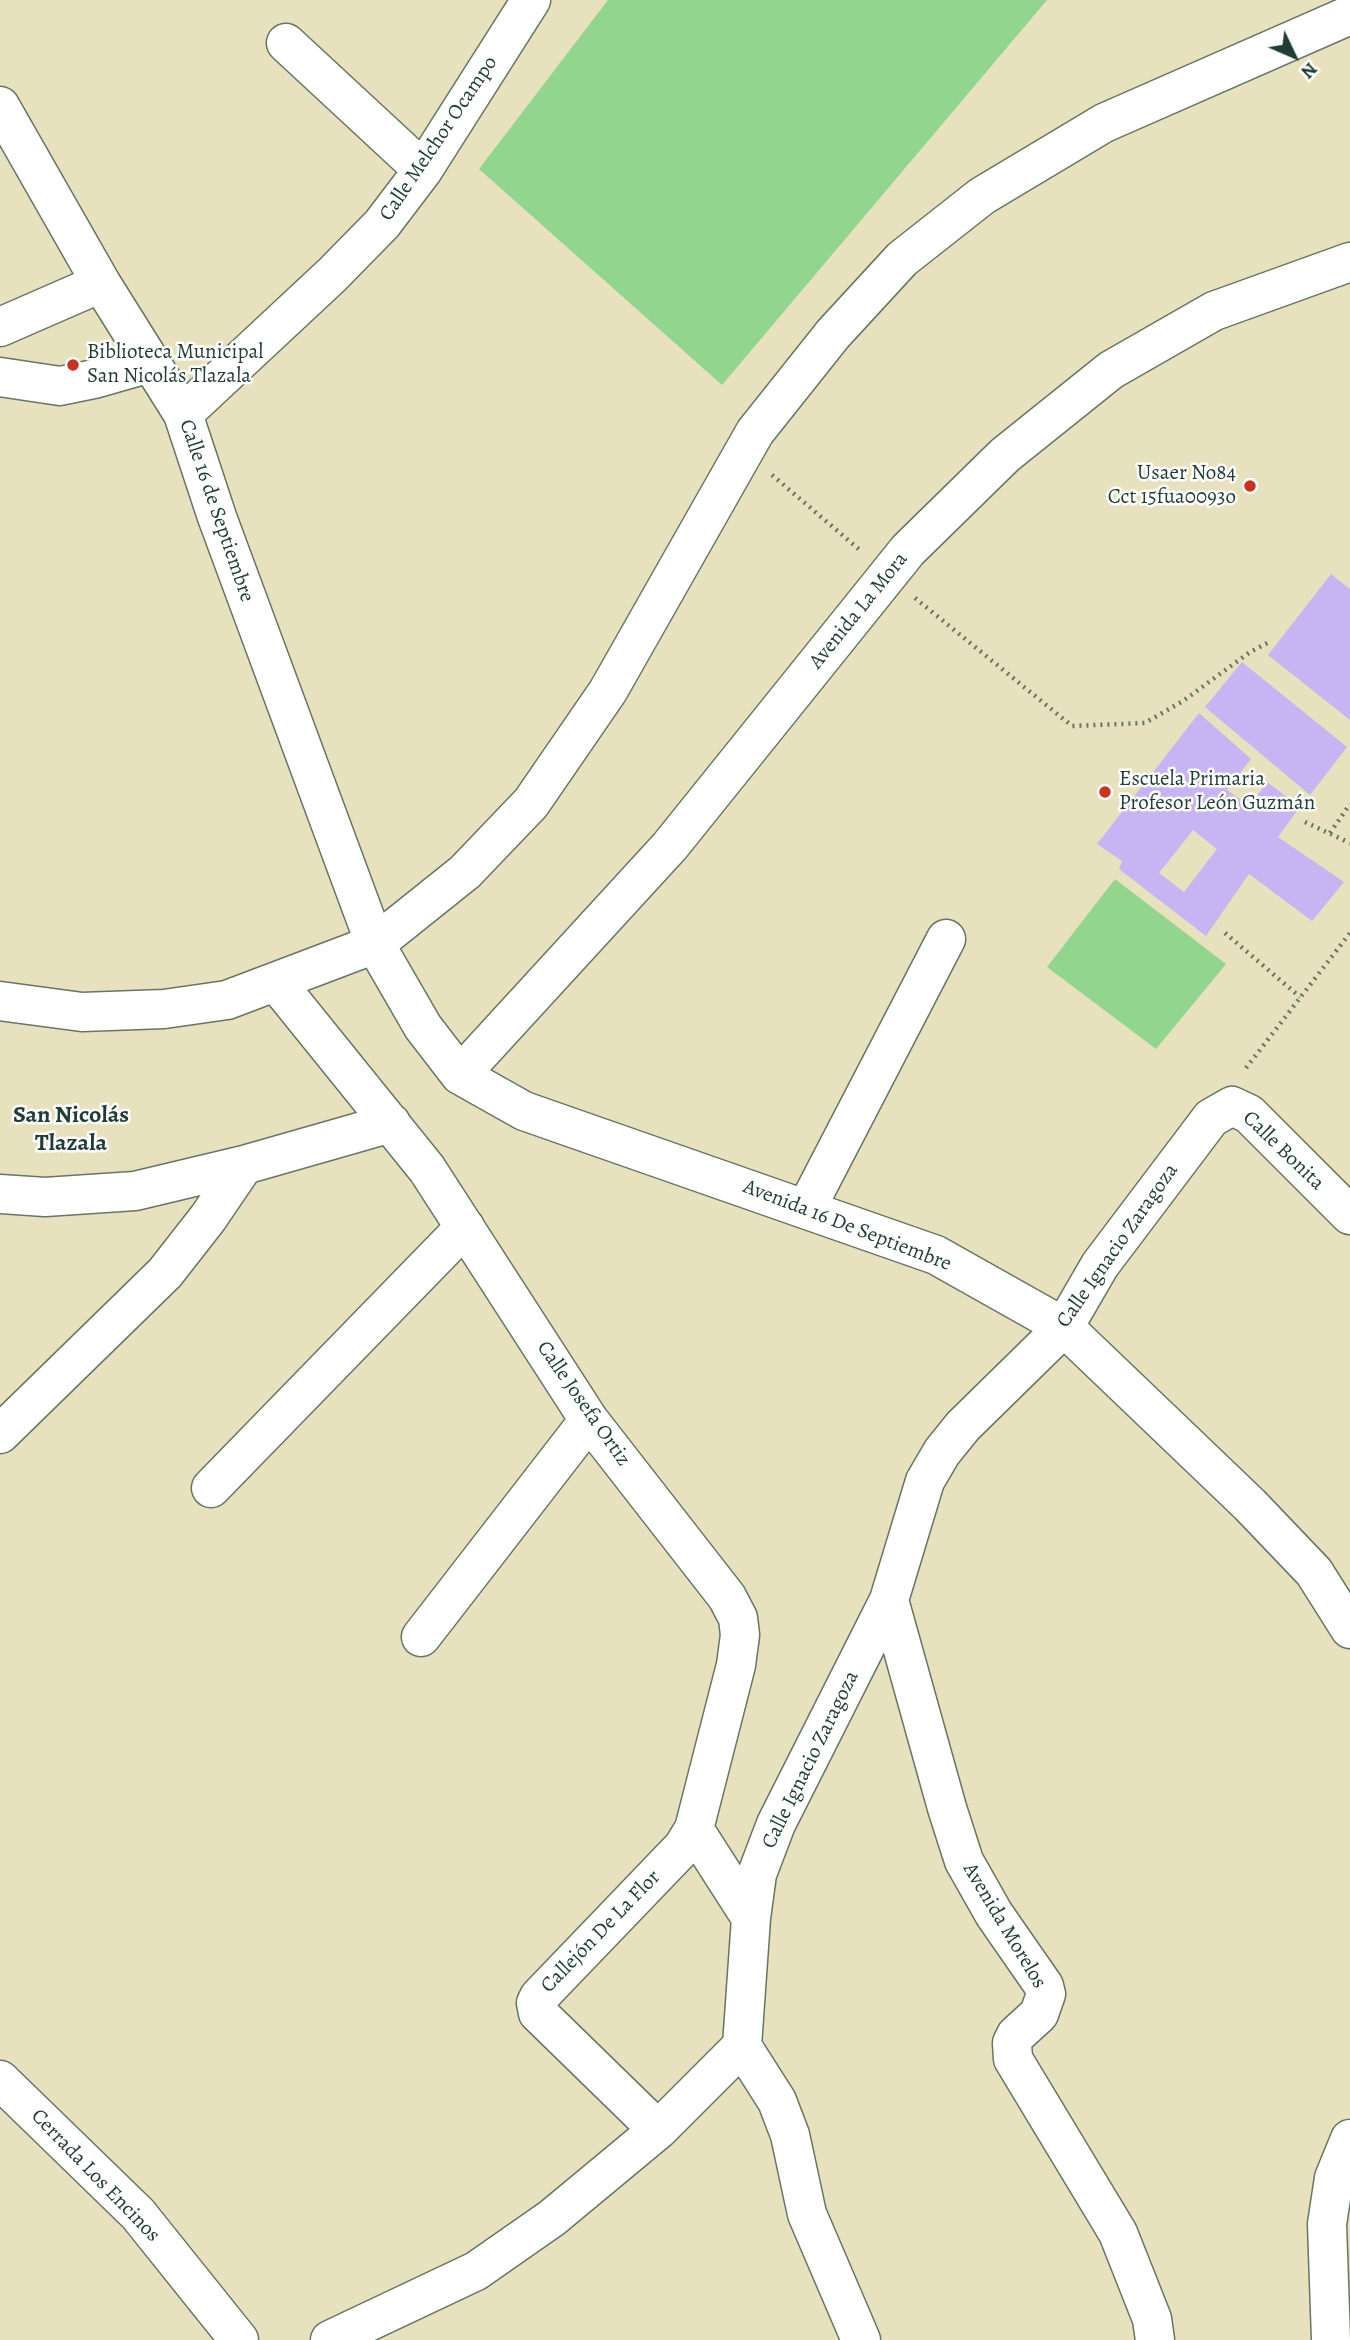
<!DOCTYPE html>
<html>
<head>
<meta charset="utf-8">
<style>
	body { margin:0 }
	#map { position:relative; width:1350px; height:2340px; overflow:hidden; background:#e8e1bd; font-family:Alegreya,serif }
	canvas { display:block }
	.north { position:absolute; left:1259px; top:21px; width:70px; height:70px; -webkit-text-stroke:5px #fff; paint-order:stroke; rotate:134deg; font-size:19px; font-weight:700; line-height:28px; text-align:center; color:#1f3d34 }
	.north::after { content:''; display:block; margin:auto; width:24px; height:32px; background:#1f3d34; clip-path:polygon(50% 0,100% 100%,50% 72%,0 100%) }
</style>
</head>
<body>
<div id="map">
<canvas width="1350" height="2340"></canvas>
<div class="north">N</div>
</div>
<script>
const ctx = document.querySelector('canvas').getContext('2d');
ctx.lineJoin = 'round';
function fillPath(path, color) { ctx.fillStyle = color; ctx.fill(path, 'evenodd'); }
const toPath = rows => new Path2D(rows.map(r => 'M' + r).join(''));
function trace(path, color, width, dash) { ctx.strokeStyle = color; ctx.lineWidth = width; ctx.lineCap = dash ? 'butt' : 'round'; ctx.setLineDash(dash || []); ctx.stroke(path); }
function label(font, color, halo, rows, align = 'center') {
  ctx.font = font + ' Alegreya,serif'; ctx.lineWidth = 5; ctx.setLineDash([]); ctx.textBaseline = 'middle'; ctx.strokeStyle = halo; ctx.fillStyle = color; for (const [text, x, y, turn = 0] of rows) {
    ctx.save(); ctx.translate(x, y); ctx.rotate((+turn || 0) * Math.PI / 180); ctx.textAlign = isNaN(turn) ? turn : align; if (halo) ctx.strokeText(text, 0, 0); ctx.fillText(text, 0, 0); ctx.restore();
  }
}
fillPath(toPath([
	[608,0,1047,0,722,385,479,169],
	[1115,879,1226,964,1156,1049,1047,967]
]), '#91d58e');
fillPath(toPath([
	[1331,574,1350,589,1350,720,1268,655],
	[1242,662,1347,747,1310,795,1205,707],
	[1199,713,1251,759,1227,790,1250,806,1267,782,1300,807,1278,837,1344,882,1312,921,1249,874,1206,936,1119,869,1122,861,1097,844],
	[1193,830,1217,849,1184,892,1159,873]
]), '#c6b5f2');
const minor = toPath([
	[286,43,423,170],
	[0,106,101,283,183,414,217,517,375,944,423,1027,460,1075,524,1111,936,1255,1064,1327,1250,1505,1314,1572,1350,1629],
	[0,327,101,283],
	[0,377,60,386,94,379,150,363],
	[183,414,332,275,382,224,423,170,531,0],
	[276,982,427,1169,589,1420,727,1597,738,1618,740,1635,736,1665,694,1829,683,1847,539,1997,536,2003,538,2013,658,2130],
	[460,1075,670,846,908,550,1005,455,1111,370,1214,311,1350,262],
	[0,1194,45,1197,135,1191,244,1165,391,1123],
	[806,1209,946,939],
	[0,1434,165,1273,208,1218,244,1165],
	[211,1488,465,1227],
	[889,1600,947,1808,964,1861,994,1914,1044,1986,1046,1994,1039,2014,1016,2035,1012,2043,1013,2059,1118,2233,1152,2319,1155,2340],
	[421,1637,589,1420],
	[694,1829,751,1918],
	[742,2046,777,2101,790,2135,807,2214,861,2340],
	[0,2080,138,2214,239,2340],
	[330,2340,476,2271,552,2218,658,2130,742,2046,751,1918,757,1874,776,1824,889,1600,925,1481,942,1452,963,1426,1064,1327,1100,1265,1211,1118,1232,1106,1249,1114,1350,1215],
	[1331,2340,1327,2224,1334,2178,1350,2139]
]);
const major = toPath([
	[0,1001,82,1012,164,1009,227,1000,375,944,465,872,531,803,608,691,755,432,833,334,902,259,982,196,1104,123,1350,15]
]);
trace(minor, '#657664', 41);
trace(major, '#657664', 41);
trace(toPath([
	[772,475,861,551],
	[915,598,1072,726,1145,723,1183,701,1250,652,1271,641],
	[1305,822,1350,843],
	[1330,833,1350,804],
	[1225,933,1300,997],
	[1246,1068,1350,933]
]), '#657664', 4.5, [2, 5]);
trace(minor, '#fff', 38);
trace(major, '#fff', 38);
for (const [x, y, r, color] of [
	[73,365,7,"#c8321e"],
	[1250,486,7,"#c8321e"],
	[1105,792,7,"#c8321e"]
]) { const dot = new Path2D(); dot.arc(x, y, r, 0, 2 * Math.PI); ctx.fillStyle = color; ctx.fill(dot); trace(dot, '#fff', 2.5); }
label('21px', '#1f3d34', '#fff', [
	["Calle Melchor Ocampo",439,139,-56],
	["Calle 16 de Septiembre",216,511,71],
	["Avenida La Mora",859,611,-51],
	["Calle Bonita",1283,1151,44],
	["Avenida 16 De Septiembre",847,1226,21],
	["Calle Ignacio Zaragoza",1118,1246,-55],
	["Calle Josefa Ortiz",583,1404,55],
	["Calle Ignacio Zaragoza",811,1760,-64],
	["Avenida Morelos",1004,1926,59],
	["Callejón De La Flor",601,1932,-46],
	["Cerrada Los Encinos",95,2176,46]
]);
label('21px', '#1f3d34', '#fff', [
	["Biblioteca Municipal",87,353],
	["San Nicolás Tlazala",87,377],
	["Usaer No84",1236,474,"right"],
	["Cct 15fua0093o",1236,498,"right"],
	["Escuela Primaria",1119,780],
	["Profesor León Guzmán",1119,804]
], 'left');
label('bold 24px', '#1f3d34', '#fff', [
	["San Nicolás",71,1116],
	["Tlazala",71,1144]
]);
</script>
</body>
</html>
